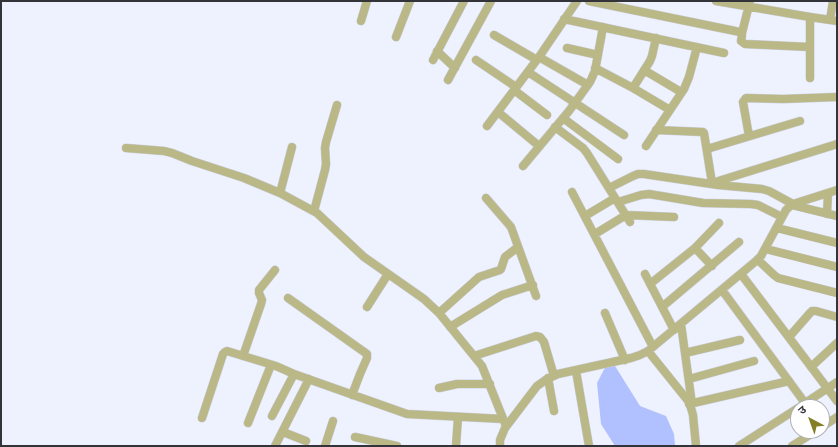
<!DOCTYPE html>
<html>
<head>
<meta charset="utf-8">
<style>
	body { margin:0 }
	#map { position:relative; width:838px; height:447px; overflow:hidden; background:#eef1fe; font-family:"Source Sans 3","Noto Sans Devanagari",sans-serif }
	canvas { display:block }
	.frame { position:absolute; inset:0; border:2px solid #33343a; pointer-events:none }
	.north { position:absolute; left:790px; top:399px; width:40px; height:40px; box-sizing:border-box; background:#fff; border:1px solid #adaeb0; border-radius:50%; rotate:319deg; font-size:11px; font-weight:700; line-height:16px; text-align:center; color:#33343a }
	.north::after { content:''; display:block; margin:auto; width:14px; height:18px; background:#837f26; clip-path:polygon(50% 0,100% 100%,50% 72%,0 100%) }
</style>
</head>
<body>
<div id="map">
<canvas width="838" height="447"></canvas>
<div class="frame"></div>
<div class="north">उ</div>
</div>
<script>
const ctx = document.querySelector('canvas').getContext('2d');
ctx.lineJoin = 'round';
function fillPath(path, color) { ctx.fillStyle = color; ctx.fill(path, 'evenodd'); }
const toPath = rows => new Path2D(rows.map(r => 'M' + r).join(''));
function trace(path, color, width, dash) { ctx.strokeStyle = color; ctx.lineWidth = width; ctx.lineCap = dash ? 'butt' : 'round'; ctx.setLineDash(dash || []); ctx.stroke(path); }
fillPath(toPath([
	[610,358,640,406,666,416,674,434,675,446,615,446,601,424,597,383]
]), '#b1c0fe');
const minor = toPath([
	[589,1,740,32,742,35,741,41,745,44,810,47],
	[716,1,810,17,837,21],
	[810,17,810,78],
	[564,19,724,53],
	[830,20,833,1],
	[361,21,367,1],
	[742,33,750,1],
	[494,35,537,60],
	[396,37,410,1],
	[567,48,598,55],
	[437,51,455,68],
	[539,57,588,85],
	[433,60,464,1],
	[476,60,516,87],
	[595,68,633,88,670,110],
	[644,70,681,92],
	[528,72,624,135],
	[448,80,491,1],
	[633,88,650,61,652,56,656,38],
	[514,90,547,115],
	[498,112,539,146],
	[563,118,618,159],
	[487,126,539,57,577,1],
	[555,127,583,148,587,153,630,222],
	[656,130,703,132,704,133,712,183],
	[749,136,743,102,746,98,783,99,837,97],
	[646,146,684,89,689,77,697,47],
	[126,148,164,151,172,153,192,161,244,178,280,193,317,213,364,257,424,299,439,313,482,366,506,426],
	[707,149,800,121],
	[523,166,569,111,590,82,595,71,603,27],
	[712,183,837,144],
	[609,188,633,176,638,174,644,174,718,185,762,189,769,191,793,204],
	[572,192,653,347],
	[280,193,292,147],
	[486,198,511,227,536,296],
	[618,202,641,195,649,194,703,203,751,204,758,205,782,217],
	[792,205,837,216],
	[314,211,325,170,326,164,325,148,326,142,337,105],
	[827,214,828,193],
	[585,216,615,198],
	[777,228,837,243],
	[595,234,626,215,674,217],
	[695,248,712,266],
	[766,249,837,267],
	[758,260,774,275,778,278,837,293],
	[645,274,674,330],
	[741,274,837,401],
	[650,284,695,248,719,223],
	[722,290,805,403],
	[288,298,367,354,367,358,360,374,352,395],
	[367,307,388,274],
	[662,307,739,242],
	[439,313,479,277,500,270,501,269,505,257,518,247],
	[605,313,625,360],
	[681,324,692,404],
	[450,327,502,295,533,285],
	[789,337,810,313,812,311,816,311,837,317],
	[648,351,689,402,691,408,693,415,696,446],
	[685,353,740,340],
	[243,356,261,304,262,300,259,293,259,290,275,270],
	[474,356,536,336,540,337,544,342,554,376],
	[811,367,837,343],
	[576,371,589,446],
	[548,378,554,411],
	[689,379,754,361],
	[439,388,457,384,490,384],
	[689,404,789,381],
	[802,405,837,382],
	[272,416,294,374],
	[202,418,223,354,225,352,227,351,276,366,294,374,407,414,503,419],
	[248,423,271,365],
	[822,427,837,417],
	[283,432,306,441],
	[355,437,397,446],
	[275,446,309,379],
	[325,446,333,421],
	[456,446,458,417],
	[500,446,500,440,505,428,537,386,547,379,558,374,631,358,640,355,648,351,756,261,761,256,786,210,789,207,793,204,837,190],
	[739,446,798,408],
	[792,446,816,431]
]);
trace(minor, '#cccfdb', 9);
trace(minor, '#bab887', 8);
</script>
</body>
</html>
